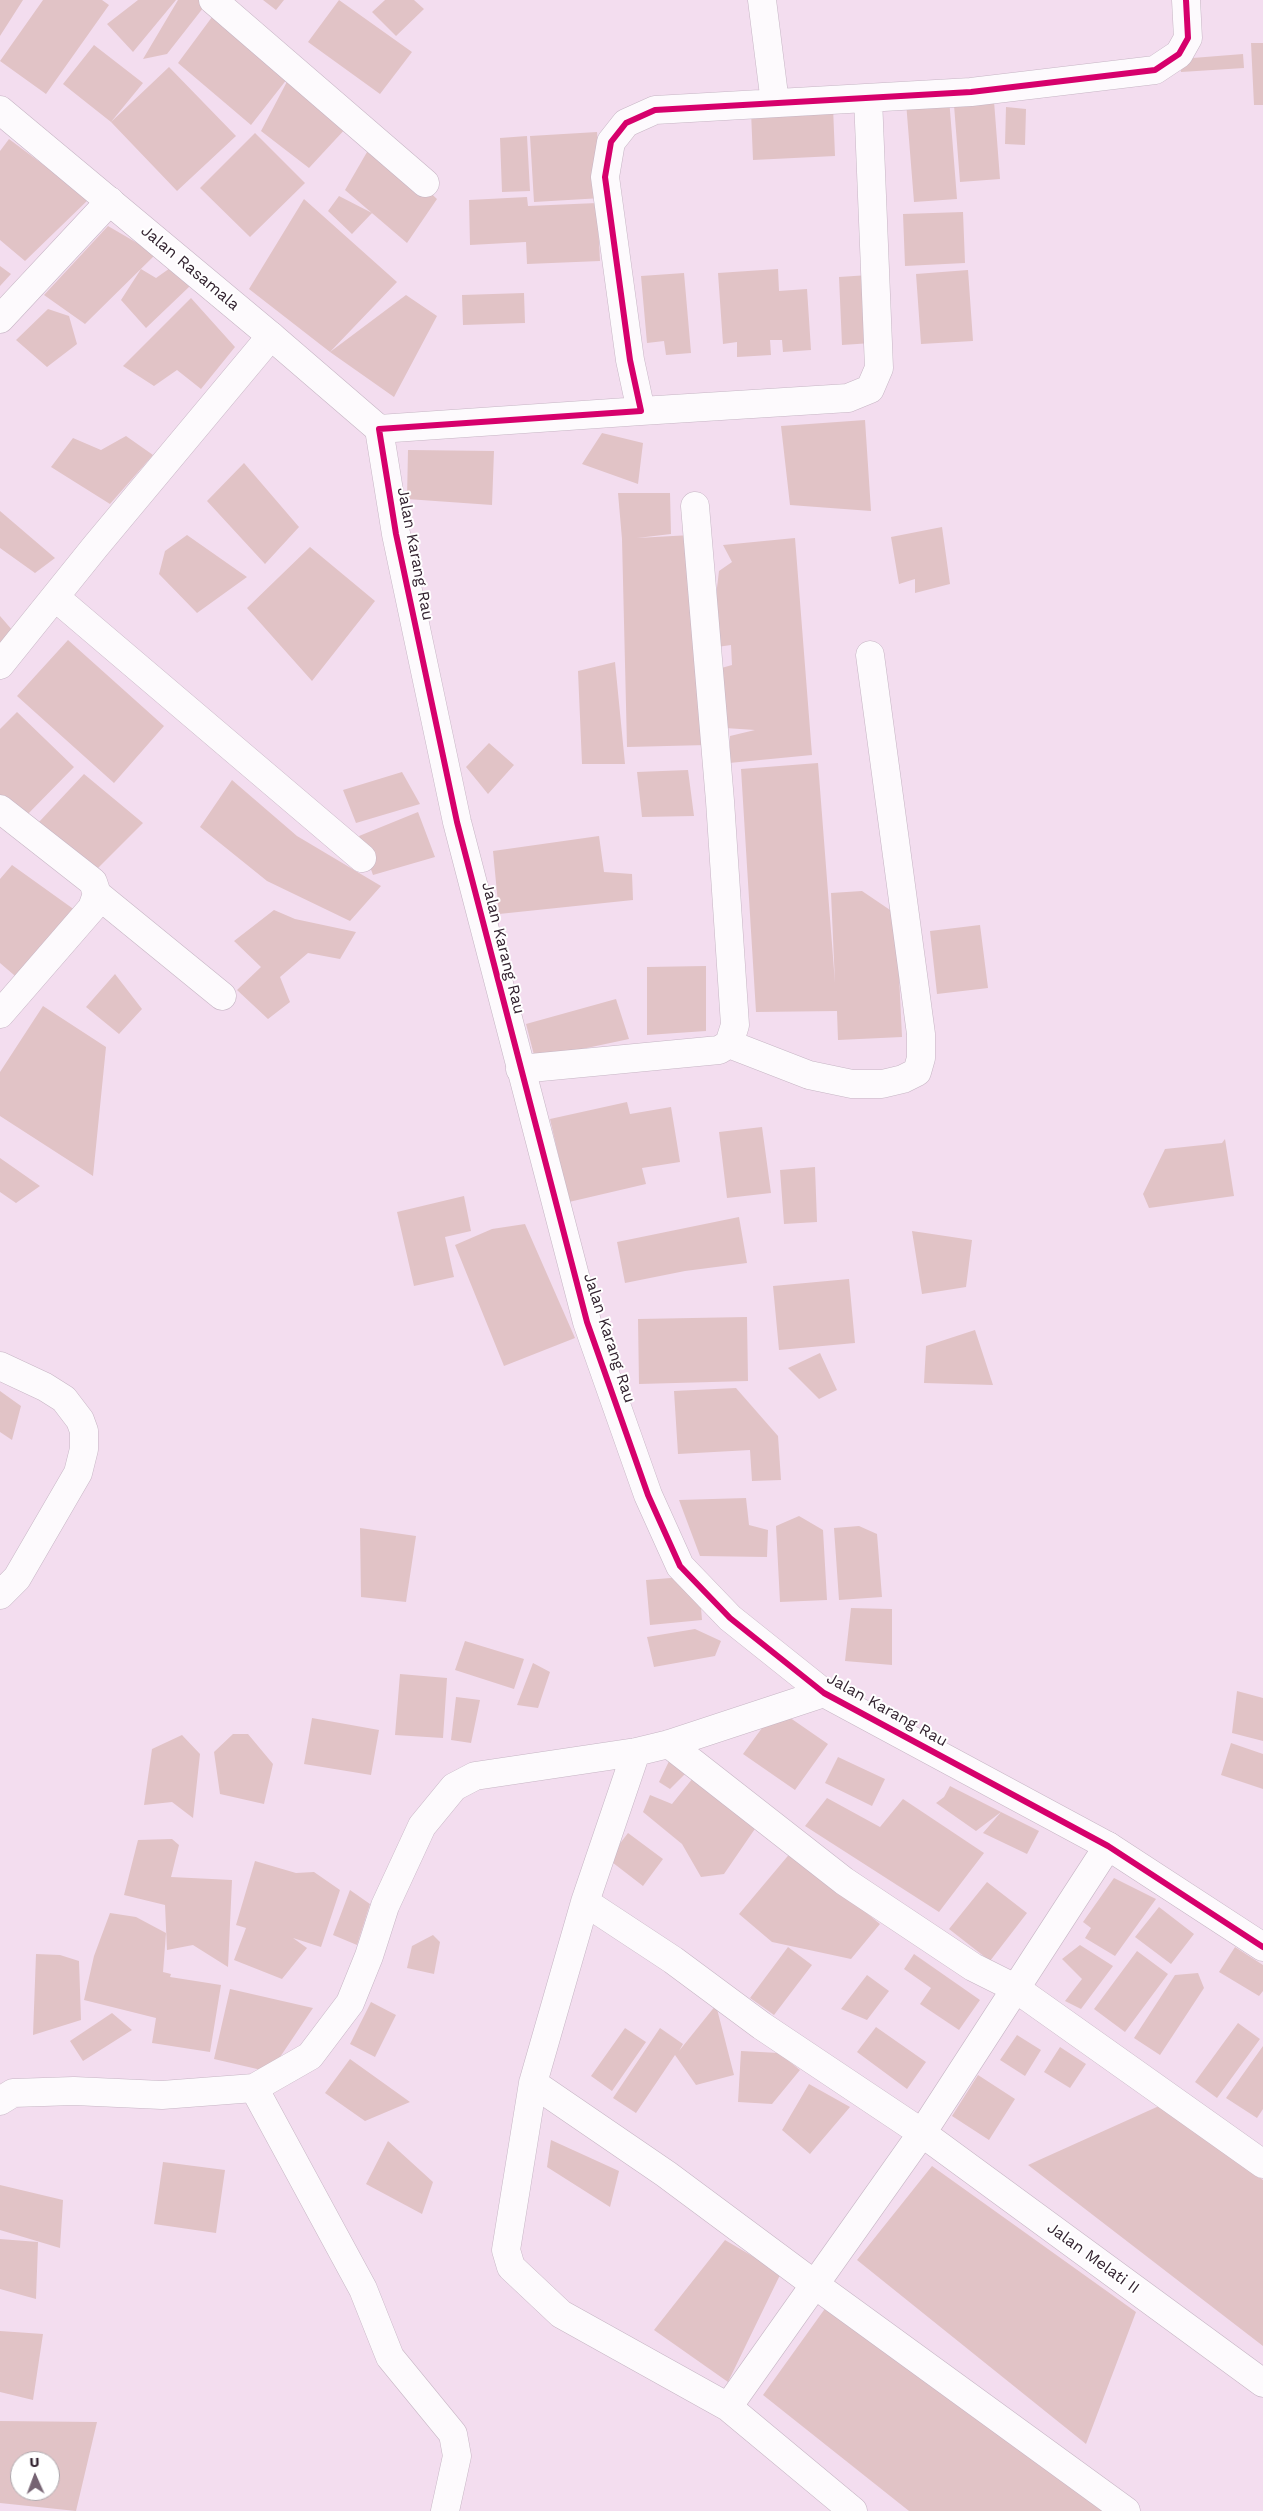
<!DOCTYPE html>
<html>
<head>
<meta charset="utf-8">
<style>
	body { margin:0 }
	#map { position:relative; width:1263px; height:2511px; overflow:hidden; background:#f3ddef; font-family:"Work Sans",sans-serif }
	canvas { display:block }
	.north { position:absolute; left:10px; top:2451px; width:50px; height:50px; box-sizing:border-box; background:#fff; border:1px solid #ada7ac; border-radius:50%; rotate:358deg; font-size:14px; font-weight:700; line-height:20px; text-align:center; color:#332330 }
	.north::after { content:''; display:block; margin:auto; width:18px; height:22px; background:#766473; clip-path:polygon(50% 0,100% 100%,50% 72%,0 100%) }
</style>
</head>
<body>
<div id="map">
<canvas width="1263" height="2511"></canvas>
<div class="north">U</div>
</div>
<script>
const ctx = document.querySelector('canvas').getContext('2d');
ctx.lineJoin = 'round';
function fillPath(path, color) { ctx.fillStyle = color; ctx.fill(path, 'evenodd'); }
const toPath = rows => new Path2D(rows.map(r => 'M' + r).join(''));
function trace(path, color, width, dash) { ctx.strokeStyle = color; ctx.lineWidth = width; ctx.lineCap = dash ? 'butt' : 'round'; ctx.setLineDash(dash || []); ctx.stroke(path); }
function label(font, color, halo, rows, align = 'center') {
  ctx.font = font + ' "Work Sans",sans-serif'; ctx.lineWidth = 4; ctx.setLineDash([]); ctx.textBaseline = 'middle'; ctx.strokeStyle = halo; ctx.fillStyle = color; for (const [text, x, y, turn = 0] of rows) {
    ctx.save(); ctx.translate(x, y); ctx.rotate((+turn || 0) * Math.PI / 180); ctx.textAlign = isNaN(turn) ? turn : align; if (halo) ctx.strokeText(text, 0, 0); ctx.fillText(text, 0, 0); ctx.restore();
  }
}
fillPath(toPath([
	[0,0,23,0,0,36],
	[43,0,102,0,109,5,46,94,0,61],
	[138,0,176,0,133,52,107,24],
	[178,0,201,0,207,3,167,54,143,59],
	[263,0,284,0,276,10],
	[339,0,412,52,380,94,308,42],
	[385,0,414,0,424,9,396,36,372,12],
	[212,17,291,74,251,125,178,63],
	[1251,43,1263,43,1263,105,1254,105],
	[94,45,143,83,111,122,169,67,236,136,177,191,111,122,63,84],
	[1243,54,1244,68,1181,72,1180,59],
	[291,74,347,127,309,168,261,131],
	[949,98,957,199,914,202,906,102],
	[994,101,1000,179,960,182,954,105],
	[833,107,835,156,753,160,751,111],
	[1006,107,1026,109,1025,145,1005,144],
	[597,132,602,198,534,202,530,136],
	[255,133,305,183,250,237,200,188],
	[527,136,530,191,502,192,500,138],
	[9,139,89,199,25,261,0,240,0,151],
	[374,140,437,199,407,243,345,190],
	[339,196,372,213,352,234,328,211],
	[527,197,528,206,597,203,600,261,527,264,526,242,470,245,469,200],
	[304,199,397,282,330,352,406,295,437,316,394,397,330,352,249,289],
	[963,212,965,263,905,266,903,214],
	[108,226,156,254,85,324,44,295],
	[0,266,11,274,0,286],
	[173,266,190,286,146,328,121,300,141,269,156,278],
	[778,269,779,291,807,289,811,350,783,352,782,340,770,340,771,355,737,357,737,342,723,344,718,273],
	[968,270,973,341,921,344,916,274],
	[684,273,691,353,666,355,664,341,647,343,641,276],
	[869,275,872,343,842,345,839,277],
	[524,293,525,323,463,325,462,295],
	[191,298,235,347,201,389,177,370,154,386,123,366],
	[48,309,69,316,77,344,47,367,16,340],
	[865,420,871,511,790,505,781,426],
	[602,433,643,443,638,484,582,464],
	[126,436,153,455,110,504,51,467,73,438,101,450],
	[408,450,494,451,492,505,407,499],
	[244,463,299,527,265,564,207,501],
	[618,493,670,493,671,534,637,538,691,535,707,745,627,747,622,539],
	[0,511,55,558,35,573,0,548],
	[942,527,950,584,915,593,915,579,899,584,891,537],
	[187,535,247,577,197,613,159,574,165,551],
	[795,538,812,755,729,763,730,736,755,730,725,728,718,669,732,665,731,645,717,647,716,596,719,571,732,562,723,545],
	[310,547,375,601,312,681,247,608],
	[0,616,13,631,0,644],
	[68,640,164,726,114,783,17,696],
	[615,662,625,764,582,764,578,671],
	[17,712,74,767,23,819,0,796,0,729],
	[489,743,514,765,488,794,466,767],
	[818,763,835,983,831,893,862,891,896,914,902,1037,838,1040,837,1011,756,1012,741,769],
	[688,770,694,816,642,817,637,772],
	[402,772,420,804,356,823,343,790],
	[84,774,143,823,91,875,39,822],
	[232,780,297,836,381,886,350,921,267,881,200,827],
	[418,812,435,857,373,875,359,836],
	[599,836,604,872,632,874,633,900,499,914,493,851],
	[12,865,79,913,21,981,0,963,0,879],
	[274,910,295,919,356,932,340,959,308,953,280,977,290,1002,268,1019,237,990,261,967,234,941],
	[980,925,988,988,937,994,930,931],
	[706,966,706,1031,647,1035,647,967],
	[115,974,142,1009,119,1034,86,1007],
	[616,999,629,1039,535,1059,526,1024],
	[43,1006,106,1047,93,1176,0,1116,0,1072],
	[627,1102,630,1114,671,1107,680,1162,642,1168,646,1184,569,1202,550,1119],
	[762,1127,771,1193,727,1198,719,1132],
	[1225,1139,1234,1196,1149,1208,1143,1194,1165,1149,1222,1143],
	[0,1158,40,1186,16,1203,0,1192],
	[815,1167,817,1222,784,1224,780,1170],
	[464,1196,471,1231,445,1237,454,1277,414,1286,397,1212],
	[739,1217,747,1263,685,1271,625,1283,617,1242],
	[525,1224,575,1338,504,1366,455,1245,492,1229],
	[912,1231,972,1240,966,1287,922,1294],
	[849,1279,855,1343,779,1350,773,1286],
	[747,1317,748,1381,639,1384,638,1319],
	[975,1330,993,1385,924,1383,926,1346],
	[820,1353,837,1390,819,1399,788,1368],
	[736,1388,778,1436,781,1480,752,1481,750,1450,678,1454,674,1391],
	[0,1391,21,1406,12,1440,0,1432],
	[746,1498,749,1525,768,1530,767,1557,700,1556,679,1500],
	[799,1516,823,1530,827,1600,780,1602,776,1526],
	[859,1526,877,1534,882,1597,839,1600,834,1528],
	[360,1528,416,1536,406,1602,361,1597],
	[683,1577,700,1596,702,1620,650,1625,646,1580],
	[851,1608,892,1609,892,1665,845,1661],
	[695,1629,721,1641,715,1656,654,1667,647,1637],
	[465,1641,524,1659,514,1689,455,1670],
	[533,1663,550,1672,538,1708,517,1705],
	[400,1674,447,1678,443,1738,395,1735],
	[1237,1691,1263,1698,1263,1741,1232,1733],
	[456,1697,480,1700,471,1743,451,1740],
	[786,1715,828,1744,795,1790,743,1754,762,1728],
	[312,1718,379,1730,371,1775,304,1764],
	[233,1734,248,1734,273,1764,264,1804,220,1794,214,1752],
	[182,1735,200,1754,193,1818,172,1802,144,1805,152,1749],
	[1231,1743,1263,1754,1263,1789,1221,1775],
	[671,1757,687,1772,670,1789,659,1782],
	[838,1757,885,1779,872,1806,825,1783],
	[693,1778,761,1820,724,1874,701,1877,682,1844,643,1812,650,1795,672,1804],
	[950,1786,1001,1812,1039,1831,1027,1854,983,1833,1001,1812,976,1831,936,1803,944,1797],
	[827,1798,880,1827,903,1799,984,1853,939,1912,805,1826],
	[628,1833,663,1859,643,1886,608,1859],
	[172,1839,179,1845,171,1877,232,1880,228,1967,193,1945,167,1950,165,1905,124,1895,138,1840],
	[792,1851,880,1924,851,1959,772,1942,739,1914],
	[255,1861,296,1873,314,1872,340,1890,321,1947,293,1938,307,1948,282,1979,234,1960,246,1928,236,1925],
	[1114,1878,1156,1899,1115,1956,1085,1938,1091,1928,1083,1922],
	[987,1882,1027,1913,990,1961,949,1929],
	[350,1890,370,1904,357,1945,333,1935],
	[1159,1907,1194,1934,1171,1964,1135,1937],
	[110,1913,136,1917,166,1933,163,1972,171,1974,170,1977,221,1985,210,2052,152,2043,156,2018,84,2000,94,1956],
	[433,1935,440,1942,434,1974,407,1968,412,1946],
	[1080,1945,1113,1966,1081,2009,1065,2001,1082,1979,1062,1959],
	[788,1947,812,1965,774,2015,750,1998],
	[1235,1947,1263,1965,1263,1991,1259,1996,1219,1972],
	[1137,1951,1168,1974,1125,2032,1094,2009],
	[36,1954,60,1955,79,1961,81,2020,33,2035],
	[914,1954,980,2000,959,2030,920,2004,931,1988,904,1969],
	[1198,1973,1204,1988,1160,2055,1134,2038,1175,1975],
	[867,1975,889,1991,867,2020,841,2009],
	[230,1989,313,2008,270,2072,214,2059],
	[371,2002,396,2015,375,2057,350,2044],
	[716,2005,734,2075,696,2085,675,2055,636,2113,613,2098,660,2028,683,2044,679,2051],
	[112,2013,132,2030,83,2061,70,2041],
	[1238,2023,1260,2039,1217,2098,1195,2082],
	[876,2027,926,2062,907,2089,857,2052],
	[625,2028,646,2042,612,2091,591,2076],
	[1017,2035,1041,2050,1025,2076,1000,2060],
	[1263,2046,1263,2109,1257,2118,1226,2098],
	[1060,2047,1086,2064,1070,2088,1044,2072],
	[741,2051,779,2053,800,2070,772,2104,738,2102],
	[350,2059,410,2102,365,2121,325,2093],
	[978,2075,1015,2099,989,2140,952,2116],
	[809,2084,850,2107,810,2154,782,2130],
	[1159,2106,1263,2180,1263,2346,1028,2165],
	[551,2140,619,2171,610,2207,547,2167],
	[388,2141,433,2182,422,2214,366,2184],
	[163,2162,225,2170,216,2233,154,2224],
	[932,2166,1136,2312,1086,2444,857,2260],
	[0,2185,63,2200,60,2248,0,2230],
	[0,2239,38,2242,36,2299,0,2289],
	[725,2240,781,2273,728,2382,654,2330],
	[829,2303,1105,2511,909,2511,763,2395],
	[0,2331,43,2334,33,2400,0,2392],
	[0,2421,97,2422,76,2511,0,2503],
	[20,2461,50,2461,50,2491,20,2491]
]), '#e1c3c6');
const street = toPath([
	[213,0,425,183],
	[762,0,775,103],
	[0,319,110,201],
	[641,411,848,398,870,389,879,368,868,98],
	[379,429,641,411,630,360,605,177,611,142,626,123,655,110,971,92,1155,70,1179,54,1188,38,1186,0],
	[55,597,362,858],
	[0,665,95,547,271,336],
	[0,809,93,882,97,894,222,996],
	[0,1014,92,908,97,894],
	[729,1044,809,1075,852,1084,882,1084,903,1079,917,1072,921,1058,921,1034,870,655],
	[520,1069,719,1050,729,1044,735,1025,720,801,695,506],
	[0,1366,45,1387,64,1399,80,1420,84,1431,84,1449,78,1473,17,1578,0,1595],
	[669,1744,844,1881,973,1967,1015,1988,1263,2164],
	[636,1752,585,1902,533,2083,506,2250,511,2267,561,2314,728,2407,853,2511],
	[585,1902,673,1960,762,2026,922,2133,1263,2383],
	[533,2083,666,2174,814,2284,1126,2511],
	[254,2088,363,2289,390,2357,453,2434,457,2456,445,2511],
	[0,2101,13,2093,74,2091,162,2095,254,2088,310,2056,350,2003,369,1956,385,1906,422,1826,454,1787,475,1776,636,1752,669,1744,824,1693],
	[728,2407,922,2133,1108,1846]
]);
const secondary = toPath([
	[0,110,271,336,379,429,396,534,457,822,587,1322,648,1495,680,1566,730,1618,824,1693,1108,1846,1263,1947]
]);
trace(street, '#c6b5c4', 29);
trace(secondary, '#c6b5c4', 29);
trace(street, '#fdfafd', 28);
trace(secondary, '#fdfafd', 28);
trace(toPath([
	[1186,0,1188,38,1179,54,1155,70,971,92,655,110,626,123,611,142,605,177,630,360,641,411,379,429,396,534,457,822,587,1322,648,1495,680,1566,730,1618,824,1693,1108,1846,1263,1947]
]), '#d6006c', 6);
label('16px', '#332330', '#fff', [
	["Jalan Rasamala",190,268,40],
	["Jalan Karang Rau",415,554,79],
	["Jalan Karang Rau",503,948,76],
	["Jalan Karang Rau",609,1338,72],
	["Jalan Karang Rau",887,1710,29],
	["Jalan Melati II",1093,2258,36]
]);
</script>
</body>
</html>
